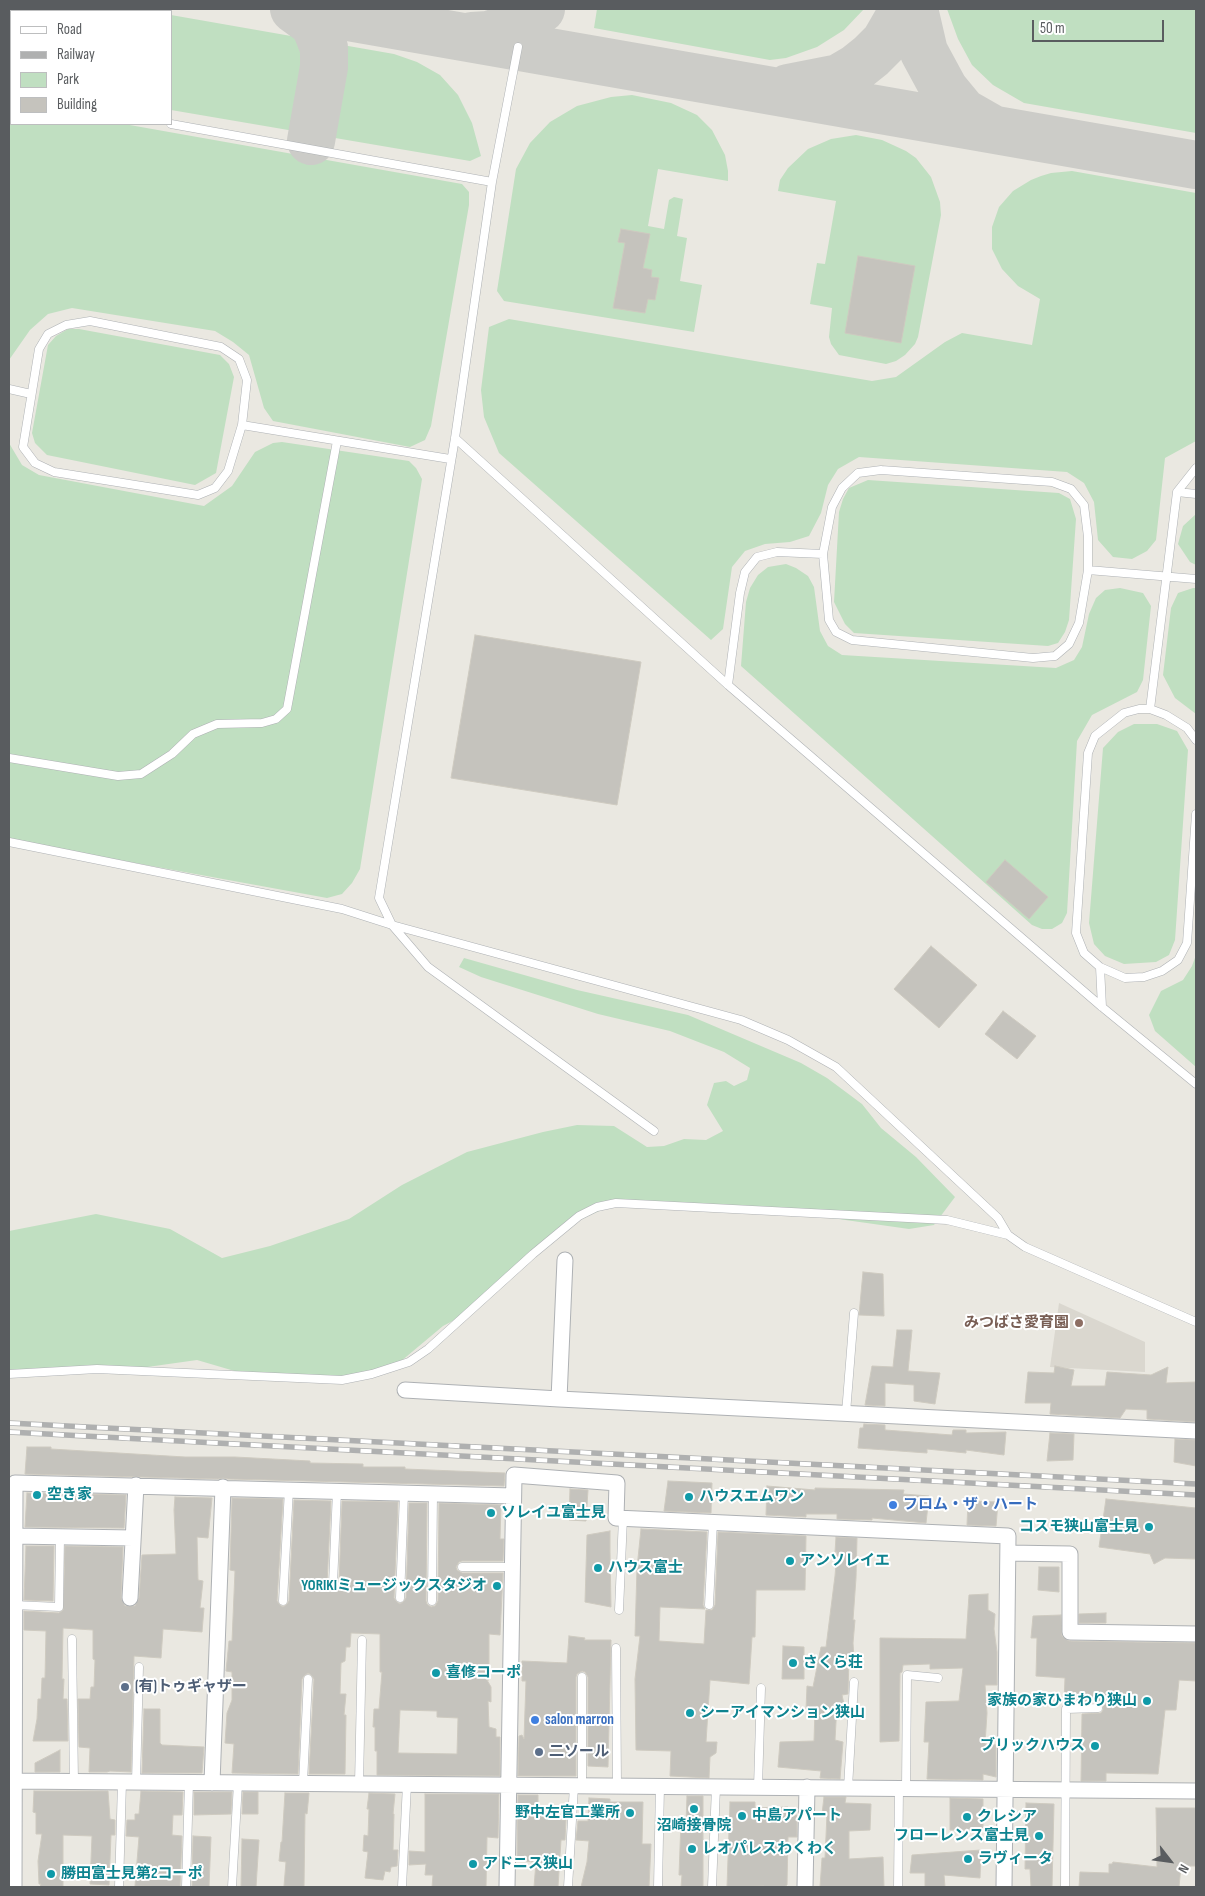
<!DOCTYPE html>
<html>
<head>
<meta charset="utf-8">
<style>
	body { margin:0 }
	#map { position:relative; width:1205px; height:1896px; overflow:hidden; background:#eae8e1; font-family:"Sofia Sans Condensed",sans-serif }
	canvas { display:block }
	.frame { position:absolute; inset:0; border:10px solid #595c5f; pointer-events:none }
	.legend { position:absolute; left:10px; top:10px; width:162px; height:115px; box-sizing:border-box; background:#fff; border:1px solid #bdbebf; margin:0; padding:6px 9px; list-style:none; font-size:15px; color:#595c5f }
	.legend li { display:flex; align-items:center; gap:10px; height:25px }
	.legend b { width:25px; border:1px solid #bdbebf }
	.north { position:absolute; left:1145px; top:1836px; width:50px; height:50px; -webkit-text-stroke:4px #fff; paint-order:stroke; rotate:120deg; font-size:14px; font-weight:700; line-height:20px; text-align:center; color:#595c5f }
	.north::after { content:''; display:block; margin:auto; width:18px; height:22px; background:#595c5f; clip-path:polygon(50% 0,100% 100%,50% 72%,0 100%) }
	.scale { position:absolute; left:1032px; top:20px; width:132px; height:22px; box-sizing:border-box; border:2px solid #595c5f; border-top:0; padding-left:6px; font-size:15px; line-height:18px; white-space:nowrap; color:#595c5f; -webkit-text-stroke:4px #fff; paint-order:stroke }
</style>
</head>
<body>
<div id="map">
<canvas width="1205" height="1896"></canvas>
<div class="frame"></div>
<ul class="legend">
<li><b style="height:6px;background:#fff"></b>Road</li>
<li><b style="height:6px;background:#afb0b0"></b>Railway</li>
<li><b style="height:14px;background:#c0dfc1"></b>Park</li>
<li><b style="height:14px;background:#c5c3bd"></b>Building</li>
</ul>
<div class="north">N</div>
<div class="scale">50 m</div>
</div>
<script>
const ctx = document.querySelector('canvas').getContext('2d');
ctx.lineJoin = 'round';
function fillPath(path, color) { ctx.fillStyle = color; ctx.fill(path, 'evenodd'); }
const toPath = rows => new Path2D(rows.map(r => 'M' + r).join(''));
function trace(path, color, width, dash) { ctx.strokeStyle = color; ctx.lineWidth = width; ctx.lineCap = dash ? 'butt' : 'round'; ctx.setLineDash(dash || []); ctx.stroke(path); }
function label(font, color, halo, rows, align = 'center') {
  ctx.font = font + ' "Sofia Sans Condensed","Noto Sans JP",sans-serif'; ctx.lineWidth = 4; ctx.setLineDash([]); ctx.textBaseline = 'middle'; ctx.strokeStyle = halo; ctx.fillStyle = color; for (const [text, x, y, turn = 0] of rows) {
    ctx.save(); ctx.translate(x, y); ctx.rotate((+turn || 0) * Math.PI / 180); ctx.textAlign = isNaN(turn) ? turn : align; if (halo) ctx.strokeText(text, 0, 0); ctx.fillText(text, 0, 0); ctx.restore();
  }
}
fillPath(toPath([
	[1059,1303,1145,1342,1145,1372,1050,1367]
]), '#dad7cf');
fillPath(toPath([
	[9,9,134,9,149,11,11,11,11,83,9,82],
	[597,9,864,9,844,30,817,47,786,58,770,60,594,28],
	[947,9,1196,9,1196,133,1024,103,993,85,972,65,958,39],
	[171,15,394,54,417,62,440,75,458,95,472,123,481,156,470,161,171,110],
	[632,95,671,103,697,115,712,130,725,155,728,171,728,181,658,169,648,226,664,229,669,200,674,197,683,199,677,236,687,238,680,281,702,285,694,332,504,301,497,291,516,169,530,143,550,122,577,106,611,97],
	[9,103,11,104,11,124,124,124,462,184,469,192,469,205,431,426,425,440,410,447,273,421,264,408,249,355,233,342,215,331,72,308,48,314,30,330,9,360],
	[856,135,882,140,906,151,916,158,931,177,940,202,941,215,918,337,915,344,905,355,896,361,886,364,839,355,831,344,829,337,832,308,810,304,817,263,825,264,836,201,778,191,780,180,788,168,808,149,831,139],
	[1072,171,1196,193,1196,441,1165,458,1156,540,1147,551,1132,559,1113,557,1098,540,1094,502,1084,483,1067,472,859,457,838,469,828,485,821,513,809,536,790,542,765,544,745,551,732,567,723,629,711,640,499,453,484,417,481,390,489,327,509,319,872,381,896,377,945,342,962,333,1032,345,1040,299,1018,286,1002,269,992,249,992,227,999,207,1013,191,1031,180,1041,176,1051,173],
	[68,329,79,329,220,355,229,364,234,377,216,473,195,485,47,455,35,443,32,433,48,345,56,336],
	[282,442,409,461,416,468,422,479,360,869,352,883,342,894,327,898,9,840,9,443,22,465,39,475,204,506,232,486,255,452,273,443],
	[868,480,1059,493,1070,499,1076,519,1069,620,1065,632,1058,643,1048,646,854,633,845,624,834,602,839,512,843,499,849,488],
	[1196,514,1196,565,1190,562,1178,544,1183,526],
	[786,564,796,568,808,576,814,587,820,631,828,646,842,655,1056,668,1074,660,1082,647,1089,614,1096,598,1105,590,1120,588,1143,593,1151,606,1143,680,1137,692,1092,715,1077,741,1067,913,1062,923,1052,929,1042,929,1032,925,741,666,746,602,750,588,758,575,768,567],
	[1193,588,1196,588,1196,714,1175,698,1163,675,1171,608,1178,593],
	[1134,724,1157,724,1177,731,1188,750,1175,940,1169,955,1156,962,1124,964,1105,956,1094,944,1089,923,1103,748,1118,732],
	[1196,955,1196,1067,1155,1031,1149,1015,1161,991,1183,980,1192,966],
	[464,958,577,990,688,1015,801,1063,827,1078,862,1104,881,1128,916,1157,955,1197,934,1225,909,1229,789,1212,616,1203,565,1227,470,1312,443,1326,394,1367,342,1380,255,1377,197,1360,126,1370,9,1371,9,1231,96,1214,170,1229,222,1258,270,1246,349,1219,402,1185,467,1152,543,1132,577,1125,614,1126,647,1147,664,1146,684,1139,706,1140,723,1131,707,1105,714,1083,726,1081,734,1086,747,1080,750,1068,724,1052,670,1031,598,1014,481,977,459,967]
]), '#c0dfc1');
trace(toPath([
	[294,9,312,22,317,30,324,48,324,67,311,141],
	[303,9,1196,165],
	[914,9,924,52,944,89,963,112,991,128],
	[472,36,488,35,516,26,541,9],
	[788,88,839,78,856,68,871,56,885,42,904,9]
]), '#ccccc8', 48);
const building = toPath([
	[621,229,650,234,643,268,652,270,651,277,659,278,655,300,648,299,645,313,613,308,625,243,618,242,621,229],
	[858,256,915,266,901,343,845,333,858,256],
	[475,635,641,662,617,805,451,778,475,635],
	[1005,860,1048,897,1029,919,986,882,1005,860],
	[931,946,977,985,939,1028,894,989,931,946],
	[1003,1011,1036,1036,1017,1059,985,1034,1003,1011],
	[863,1272,883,1274,884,1316,859,1315,863,1272],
	[897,1330,912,1330,908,1371,940,1373,935,1404,914,1401,914,1385,885,1383,885,1406,865,1405,872,1366,893,1367,897,1330],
	[1055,1366,1074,1370,1071,1386,1105,1386,1107,1372,1151,1375,1168,1367,1166,1383,1196,1382,1196,1422,1147,1419,1147,1410,1126,1409,1120,1418,1050,1414,1051,1403,1025,1403,1028,1372,1054,1373,1055,1366],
	[864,1424,885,1425,885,1430,952,1435,953,1430,966,1430,966,1433,1006,1432,1004,1455,966,1450,966,1453,927,1449,927,1453,858,1448,860,1428,863,1428,864,1424],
	[1050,1433,1074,1434,1073,1460,1047,1461,1050,1433],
	[1175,1439,1196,1440,1196,1466,1174,1462,1175,1439],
	[27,1447,51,1447,51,1449,185,1457,235,1457,310,1461,310,1463,363,1464,363,1467,405,1467,405,1469,505,1473,504,1486,228,1479,223,1478,218,1479,25,1474,27,1447],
	[668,1481,712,1483,711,1513,664,1511,668,1481],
	[767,1486,815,1490,815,1488,904,1490,903,1494,929,1496,926,1523,872,1518,872,1520,837,1519,837,1514,806,1514,806,1517,766,1515,767,1486],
	[570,1489,588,1490,586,1521,569,1520,570,1489],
	[27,1493,126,1495,124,1528,25,1527,27,1493],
	[175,1497,212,1498,208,1538,197,1537,198,1580,203,1581,200,1608,204,1608,202,1632,163,1629,161,1658,134,1656,131,1772,110,1771,107,1772,89,1772,90,1748,79,1747,78,1699,90,1699,91,1687,94,1687,95,1660,93,1659,93,1630,63,1628,62,1679,64,1679,63,1699,67,1699,68,1741,33,1741,37,1719,38,1699,41,1699,42,1678,45,1678,46,1631,24,1630,24,1611,59,1613,63,1610,65,1546,123,1547,121,1598,125,1606,135,1606,139,1598,142,1555,176,1554,174,1510,175,1497],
	[232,1498,283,1499,277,1601,280,1605,283,1607,287,1604,289,1601,294,1500,331,1501,327,1584,330,1588,333,1590,337,1587,339,1584,342,1501,398,1502,394,1598,397,1602,400,1604,404,1601,406,1598,409,1503,427,1503,426,1601,427,1604,431,1607,435,1606,438,1601,439,1503,501,1505,500,1539,504,1539,503,1561,462,1561,459,1562,456,1567,457,1570,462,1573,503,1573,500,1635,489,1634,489,1680,487,1680,491,1687,491,1702,488,1701,489,1727,496,1729,496,1737,500,1737,500,1776,377,1775,377,1751,375,1751,375,1727,373,1727,374,1709,379,1709,382,1672,380,1672,380,1634,351,1633,350,1647,346,1647,345,1661,341,1663,340,1694,346,1694,344,1715,346,1715,345,1774,309,1774,314,1679,311,1675,308,1673,304,1676,302,1679,298,1774,232,1773,234,1744,225,1743,227,1713,232,1700,232,1672,226,1671,229,1641,232,1641,235,1571,230,1570,232,1498],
	[400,1710,437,1711,437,1717,458,1718,457,1754,398,1753,400,1710],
	[1106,1499,1196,1508,1196,1559,1165,1558,1154,1564,1150,1554,1099,1547,1106,1499],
	[968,1501,998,1502,996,1526,967,1525,968,1501],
	[641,1529,707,1532,703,1605,705,1609,660,1607,659,1641,704,1644,706,1610,712,1610,715,1605,718,1532,806,1536,805,1590,756,1590,755,1637,752,1637,749,1684,710,1680,706,1742,717,1742,716,1753,710,1757,709,1778,670,1776,671,1751,636,1750,635,1679,640,1636,635,1636,637,1568,641,1529],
	[610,1531,610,1552,611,1607,585,1602,587,1535,610,1531],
	[836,1537,857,1538,856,1578,853,1620,855,1620,853,1643,854,1658,849,1657,848,1694,842,1695,844,1704,837,1704,835,1740,843,1742,840,1779,820,1778,821,1771,778,1767,780,1742,814,1741,815,1709,806,1709,807,1686,813,1687,821,1647,826,1647,835,1576,837,1552,835,1552,836,1537],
	[26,1546,54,1546,53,1601,24,1600,26,1546],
	[1039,1567,1059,1567,1059,1592,1038,1590,1039,1567],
	[988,1594,988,1610,995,1614,994,1629,997,1652,997,1685,985,1685,987,1713,985,1744,996,1745,996,1777,983,1774,983,1780,927,1779,929,1742,924,1742,926,1702,959,1701,963,1668,930,1669,930,1664,903,1665,902,1672,900,1673,899,1741,880,1742,880,1638,966,1639,969,1595,988,1594],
	[1106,1613,1106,1623,1079,1623,1079,1614,1106,1613],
	[1061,1615,1062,1636,1069,1641,1196,1643,1196,1681,1179,1680,1176,1710,1165,1710,1158,1774,1106,1773,1106,1781,1081,1781,1082,1714,1101,1713,1103,1710,1103,1705,1098,1702,1082,1703,1082,1701,1064,1702,1065,1678,1036,1676,1037,1638,1031,1638,1033,1616,1061,1615],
	[569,1636,585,1638,584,1640,611,1640,608,1767,588,1766,588,1677,585,1672,582,1671,577,1674,576,1677,576,1776,518,1776,519,1736,522,1735,524,1739,526,1681,522,1681,522,1661,567,1663,569,1636],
	[783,1646,804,1647,804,1679,782,1679,783,1646],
	[144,1709,160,1709,160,1743,162,1745,204,1747,202,1773,142,1773,144,1709],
	[60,1750,60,1772,35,1772,35,1763,60,1750],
	[34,1791,108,1791,110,1819,115,1820,115,1835,111,1835,109,1885,90,1884,92,1836,63,1835,63,1887,40,1887,41,1884,39,1884,38,1861,42,1834,36,1834,36,1813,33,1812,34,1791],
	[141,1791,183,1792,182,1815,173,1815,172,1835,182,1836,180,1887,135,1886,139,1837,126,1836,127,1820,135,1820,135,1814,139,1814,141,1791],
	[194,1792,232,1792,231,1814,194,1815,194,1792],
	[243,1792,258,1792,258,1814,242,1814,243,1792],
	[285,1793,309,1793,307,1814,305,1813,304,1887,284,1886,286,1862,279,1861,281,1842,282,1842,285,1793],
	[369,1793,395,1794,393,1814,394,1814,393,1850,398,1850,397,1866,391,1867,390,1872,385,1871,383,1880,365,1878,368,1852,363,1851,364,1835,368,1836,369,1809,367,1809,369,1793],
	[425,1794,499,1794,498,1838,487,1837,486,1887,432,1887,433,1875,425,1875,426,1864,409,1865,409,1851,425,1852,425,1794],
	[518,1795,538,1795,538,1814,561,1815,561,1820,566,1820,565,1840,561,1840,558,1887,534,1887,536,1862,517,1861,518,1795],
	[687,1796,703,1796,703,1887,681,1887,682,1875,679,1875,681,1821,686,1822,687,1796],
	[824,1797,846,1797,845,1803,871,1804,870,1830,849,1831,849,1859,883,1857,884,1887,820,1887,822,1858,825,1858,827,1814,822,1814,824,1797],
	[589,1798,610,1799,610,1802,643,1802,642,1844,651,1844,649,1887,581,1887,587,1862,589,1841,576,1840,578,1821,588,1821,589,1798],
	[950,1798,983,1799,983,1830,950,1830,950,1798],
	[730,1802,755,1802,755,1808,788,1807,788,1815,797,1815,797,1837,788,1837,787,1885,784,1887,764,1887,764,1886,727,1887,730,1802],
	[1026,1803,1054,1804,1052,1887,1031,1887,1030,1869,1025,1869,1026,1803],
	[1156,1808,1196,1808,1196,1866,1181,1866,1179,1887,1079,1887,1080,1872,1109,1873,1109,1864,1112,1864,1113,1862,1157,1867,1156,1808],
	[193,1836,211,1837,209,1887,192,1887,193,1836],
	[242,1839,259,1840,256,1887,241,1887,242,1839],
	[981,1850,980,1878,944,1875,945,1887,925,1887,925,1873,910,1873,912,1855,981,1850]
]);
fillPath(building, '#c5c3bd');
trace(building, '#cecac0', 1);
const service = toPath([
	[518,47,492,182,455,438,379,898,392,925,428,967,654,1131],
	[9,94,11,95],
	[171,124,492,182],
	[90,321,221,347,239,359,247,380,242,425,228,471,215,488,198,495,54,472,35,463,23,447,39,349,48,334,66,325,90,321],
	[9,389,31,394],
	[242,425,450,459],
	[455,438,728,685,1102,1007,1196,1084],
	[881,470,1052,482,1071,489,1084,505,1088,537,1088,570,1079,623,1069,644,1055,656,1033,658,852,640,836,632,829,620,823,554,832,507,842,488,858,473,881,470],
	[1177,492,1196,494],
	[1088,570,1196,579],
	[728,685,740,593,745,572,757,557,777,552,823,554],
	[1150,709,1177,492,1196,468],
	[1196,740,1187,728,1166,715,1150,709,1139,709,1124,713,1095,736,1088,753,1076,933,1084,953,1100,967,1125,978,1144,977,1162,971,1178,960,1187,943,1196,814],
	[9,758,118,776,141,774,172,754,193,734,217,724,262,723,276,719,287,709,337,441],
	[9,842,342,909,392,925,741,1020,788,1040,836,1067,998,1218,1008,1235,1025,1247,1196,1322],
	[1100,967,1102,1007],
	[9,1374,97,1369,342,1380,372,1374,409,1362,428,1349,533,1254,579,1216,597,1207,616,1203,947,1220,1008,1235],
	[846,1413,854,1313],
	[462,1567,512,1567],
	[333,1584,337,1491],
	[400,1598,404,1493],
	[283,1601,289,1489],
	[432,1601,433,1493],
	[14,1605,59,1607,60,1537],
	[709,1605,713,1522],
	[619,1610,623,1518],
	[72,1639,74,1782],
	[616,1648,617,1786],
	[136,1782,139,1667],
	[303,1783,308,1679],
	[359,1784,362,1640],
	[582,1786,582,1677],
	[758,1787,761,1688],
	[848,1788,854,1682],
	[906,1788,907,1675,938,1678],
	[119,1887,122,1782],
	[186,1887,189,1782],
	[232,1887,238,1783],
	[402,1887,407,1784],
	[568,1887,574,1786],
	[658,1887,660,1786],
	[712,1887,716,1787],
	[898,1887,899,1788],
	[1065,1887,1066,1709,1098,1708]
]);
const minor = toPath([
	[565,1260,559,1399,1196,1431],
	[405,1390,559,1399],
	[14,1536,133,1538],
	[1008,1553,1070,1554,1070,1632,1196,1634],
	[130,1598,136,1485],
	[14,1781,1196,1791],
	[212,1783,223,1487],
	[14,1887,15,1483,513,1496],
	[507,1887,514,1475,617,1483,616,1518,1008,1536,1004,1887],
	[805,1887,807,1787]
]);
trace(service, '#aeb1b4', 9);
trace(minor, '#aeb1b4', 17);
trace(service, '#fff', 8);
trace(minor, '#fff', 15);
const rail = toPath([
	[9,1423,1196,1484],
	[9,1432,1196,1495]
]);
trace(rail, '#afb0b0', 5.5);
trace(rail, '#fff', 4, [11]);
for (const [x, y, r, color] of [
	[1079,1323,5,"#8d6e63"],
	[37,1495,5,"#0f9aa8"],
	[689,1497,5,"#0f9aa8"],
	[893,1505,5,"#3f7fe0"],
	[491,1513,5,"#0f9aa8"],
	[1149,1527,5,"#0f9aa8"],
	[790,1561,5,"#0f9aa8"],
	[598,1568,5,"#0f9aa8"],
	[497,1586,5,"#0f9aa8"],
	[793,1663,5,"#0f9aa8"],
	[436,1673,5,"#0f9aa8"],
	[125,1687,5,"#5c6f8a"],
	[1147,1701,5,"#0f9aa8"],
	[690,1713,5,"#0f9aa8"],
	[535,1720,5,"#3f7fe0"],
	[1095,1746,5,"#0f9aa8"],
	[539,1752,5,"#5c6f8a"],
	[694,1809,5,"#0f9aa8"],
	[630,1813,5,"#0f9aa8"],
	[742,1816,5,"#0f9aa8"],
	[967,1817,5,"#0f9aa8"],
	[1039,1836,5,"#0f9aa8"],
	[692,1849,5,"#0f9aa8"],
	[968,1859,5,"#0f9aa8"],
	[473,1864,5,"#0f9aa8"],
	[51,1874,5,"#0f9aa8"]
]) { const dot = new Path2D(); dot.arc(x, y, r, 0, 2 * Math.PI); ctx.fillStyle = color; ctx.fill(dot); trace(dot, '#fff', 2); }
label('bold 15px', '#785e54', '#fff', [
	["みつばさ愛育園",1069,1323]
], 'right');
label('bold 15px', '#0d838f', '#fff', [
	["空き家",47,1495],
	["ハウスエムワン",699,1497],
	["ソレイユ富士見",501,1513],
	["コスモ狭山富士見",1139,1527,"right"],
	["アンソレイエ",800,1561],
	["ハウス富士",608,1568],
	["YORIKIミュージックスタジオ",487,1586,"right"],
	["さくら荘",803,1663],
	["喜修コーポ",446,1673],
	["家族の家ひまわり狭山",1137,1701,"right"],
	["シーアイマンション狭山",700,1713],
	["ブリックハウス",1085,1746,"right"],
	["野中左官工業所",620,1813,"right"],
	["中島アパート",752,1816],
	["クレシア",977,1817],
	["沼崎接骨院",694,1826,"center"],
	["フローレンス富士見",1029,1836,"right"],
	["レオパレスわくわく",702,1849],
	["ラヴィータ",978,1859],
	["アドニス狭山",483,1864],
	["勝田富士見第2コーポ",61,1874]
], 'left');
label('bold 15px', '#366cbe', '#fff', [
	["フロム・ザ・ハート",903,1505],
	["salon marron",545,1720]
], 'left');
label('bold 15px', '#4e5e75', '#fff', [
	["(有)トゥギャザー",135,1687],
	["二ソール",549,1752]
], 'left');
</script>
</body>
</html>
